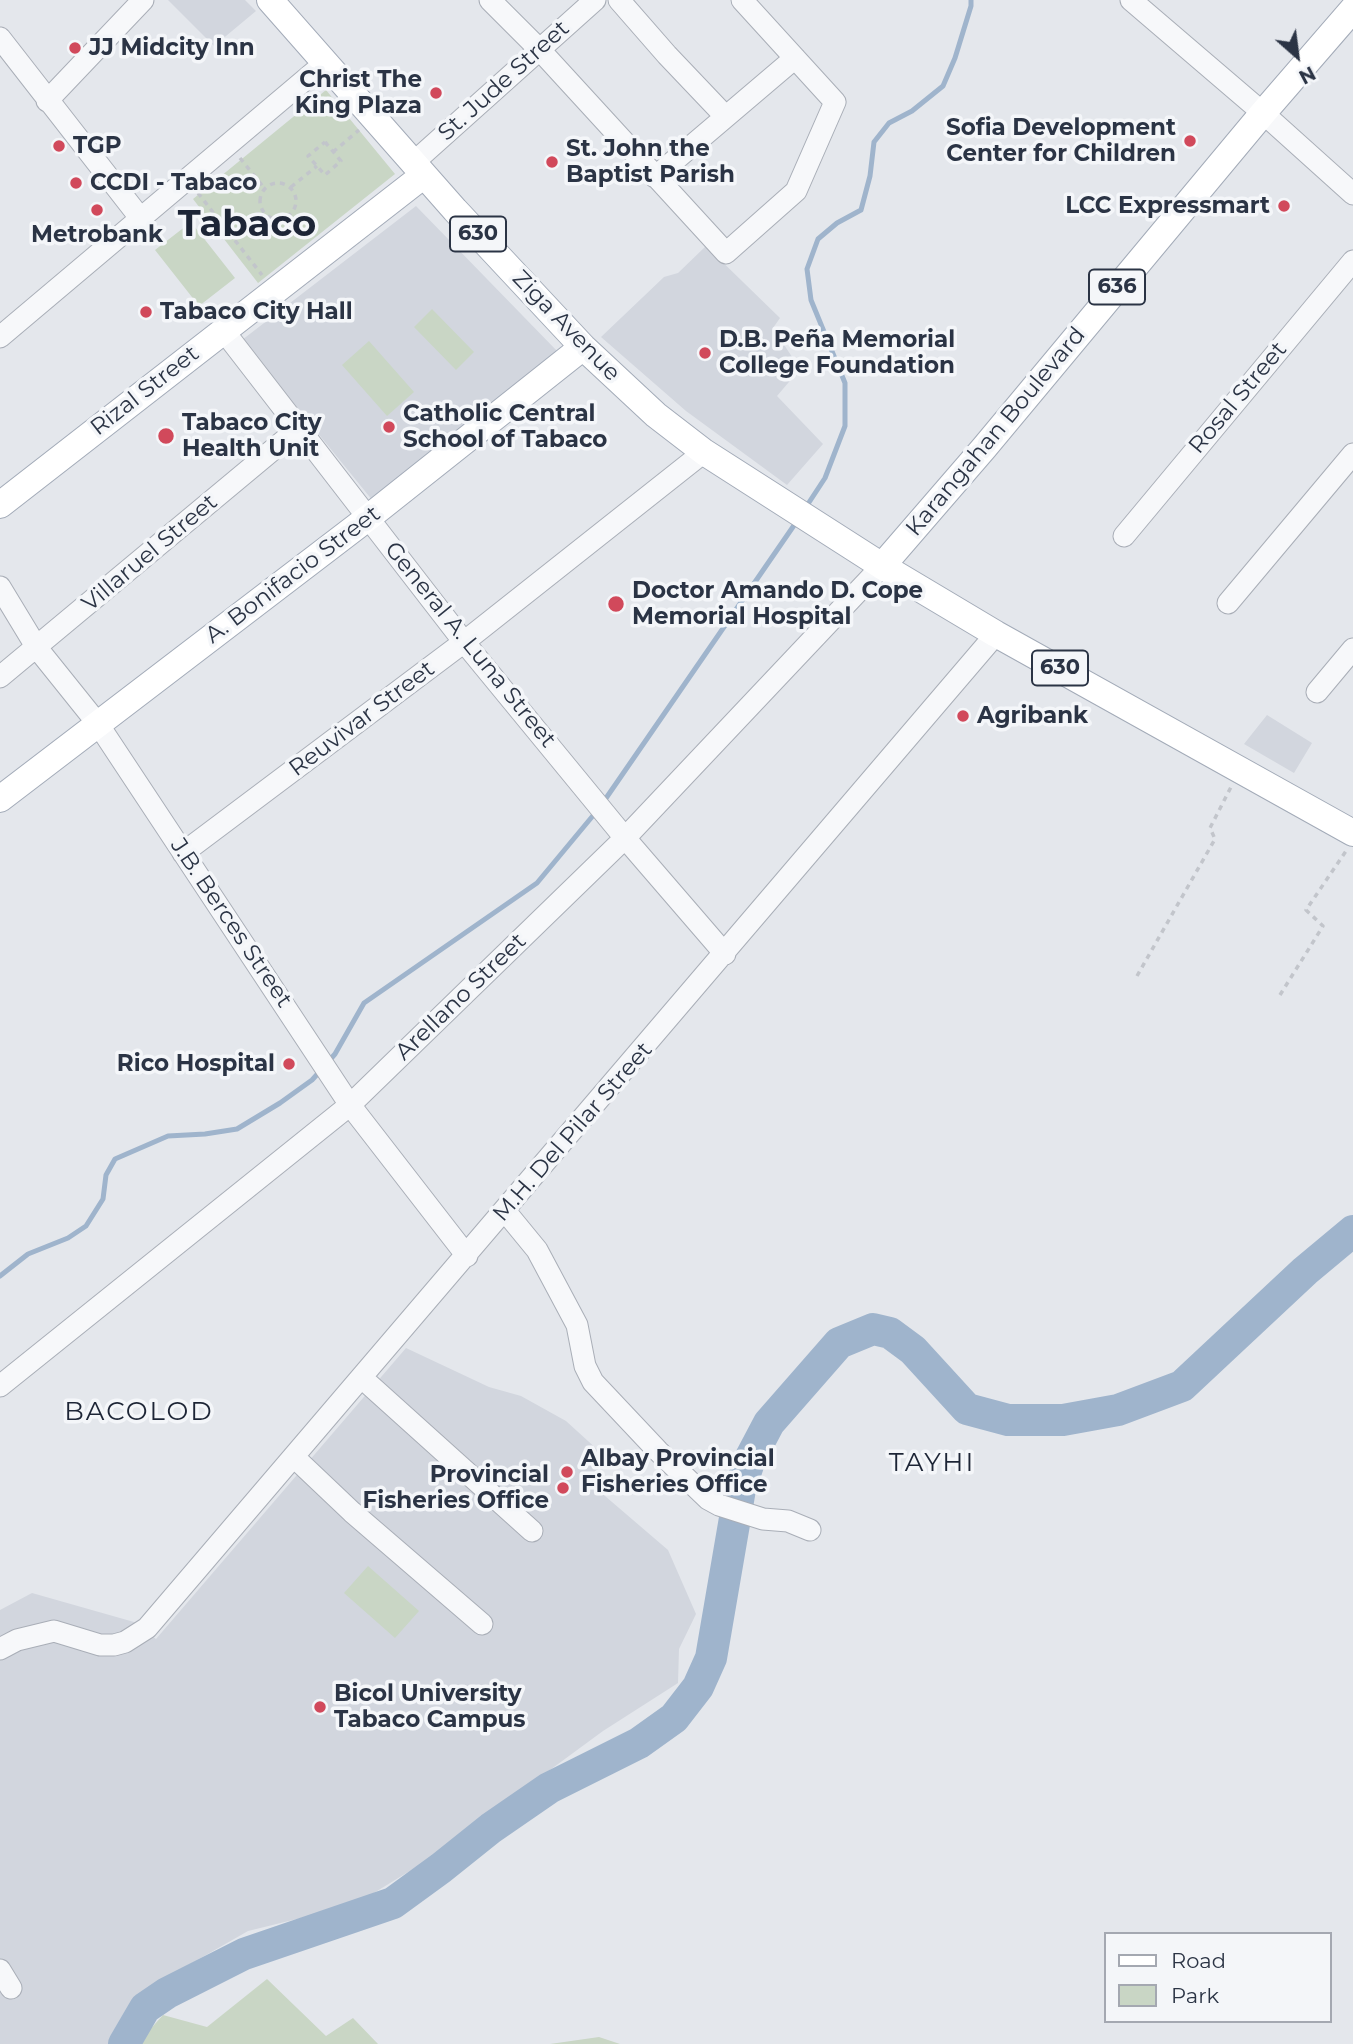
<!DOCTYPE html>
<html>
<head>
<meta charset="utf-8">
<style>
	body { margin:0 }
	#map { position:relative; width:1353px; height:2044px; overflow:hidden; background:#e4e7ec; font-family:Montserrat,sans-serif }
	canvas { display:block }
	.legend { position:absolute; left:1104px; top:1932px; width:228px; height:91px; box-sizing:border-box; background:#f4f6f9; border:2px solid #a4a8b1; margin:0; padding:9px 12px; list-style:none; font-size:21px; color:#2b3445 }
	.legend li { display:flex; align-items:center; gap:14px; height:35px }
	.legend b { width:35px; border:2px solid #a4a8b1 }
	.north { position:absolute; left:1262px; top:21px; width:70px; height:70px; -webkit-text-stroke:5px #f4f6f9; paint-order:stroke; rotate:152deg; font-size:19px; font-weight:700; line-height:28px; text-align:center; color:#2b3445 }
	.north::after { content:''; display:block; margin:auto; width:24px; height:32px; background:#2b3445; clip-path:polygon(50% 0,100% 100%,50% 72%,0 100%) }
</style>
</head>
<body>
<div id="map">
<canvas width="1353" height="2044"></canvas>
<ul class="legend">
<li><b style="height:9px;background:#fff"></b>Road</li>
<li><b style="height:19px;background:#c9d6c5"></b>Park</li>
</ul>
<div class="north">N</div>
</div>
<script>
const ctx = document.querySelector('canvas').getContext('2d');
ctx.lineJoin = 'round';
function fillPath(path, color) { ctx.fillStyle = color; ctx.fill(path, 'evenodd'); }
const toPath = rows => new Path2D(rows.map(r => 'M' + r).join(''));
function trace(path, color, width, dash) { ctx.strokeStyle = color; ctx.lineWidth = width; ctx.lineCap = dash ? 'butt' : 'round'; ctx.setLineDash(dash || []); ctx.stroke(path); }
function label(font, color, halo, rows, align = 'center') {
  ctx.font = font + ' Montserrat,sans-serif'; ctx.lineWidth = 7; ctx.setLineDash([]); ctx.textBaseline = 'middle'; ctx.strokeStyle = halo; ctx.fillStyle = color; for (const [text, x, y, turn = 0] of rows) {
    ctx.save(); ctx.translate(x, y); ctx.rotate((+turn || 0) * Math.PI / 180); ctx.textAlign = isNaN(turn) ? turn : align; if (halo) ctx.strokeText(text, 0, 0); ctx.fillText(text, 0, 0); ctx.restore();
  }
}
fillPath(toPath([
	[168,0,245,0,256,11,214,46],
	[416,206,558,352,373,501,242,340],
	[706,246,780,318,773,328,800,369,777,396,823,444,787,485,686,411,601,337,664,277,678,273],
	[1267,715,1312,743,1294,773,1244,744],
	[406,1348,489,1387,521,1396,566,1421,610,1461,591,1484,668,1550,696,1614,679,1649,678,1683,603,1731,426,1861,364,1899,301,1918,248,1931,138,1994,111,2044,0,2044,0,1610,32,1593,134,1622,156,1639]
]), '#d2d6de');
fillPath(toPath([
	[326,90,395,174,258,283,193,199],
	[191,222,235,278,199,306,155,250],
	[432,309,474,352,456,370,414,327],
	[369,341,414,392,387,416,342,365],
	[368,1566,419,1611,395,1638,344,1593],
	[267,1979,326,2036,353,2018,378,2044,137,2044,163,2015,207,2027],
	[599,2037,620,2044,550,2044]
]), '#c9d6c5');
trace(toPath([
	[806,507,825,478,845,426,845,383,811,300,807,269,818,239,837,223,861,210,870,176,874,142,889,123,912,111,943,86,955,58,971,6,971,0],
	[602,804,797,521],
	[328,1062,335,1054,364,1003,537,883,596,812],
	[0,1276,28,1254,68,1238,86,1226,103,1199,106,1175,115,1159,168,1136,205,1134,237,1129,280,1103,312,1080,322,1069]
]), '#9fb4cc', 5);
trace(toPath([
	[124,2044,145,2008,167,1993,244,1954,393,1903,441,1868,491,1828,549,1788,639,1743,674,1718,698,1687,711,1658,740,1489,750,1459,769,1423,839,1343,873,1329,890,1333,913,1350,967,1409,1008,1420,1063,1420,1118,1410,1182,1386,1305,1271,1353,1231]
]), '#9fb4cc', 32);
const minor = toPath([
	[490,0,539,49,726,253,796,191,835,102,742,0],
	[619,0,667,55,725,116],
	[1131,0,1263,113,1353,194],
	[0,38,141,219],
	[47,101,143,0],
	[413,163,595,0],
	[655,177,795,58],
	[223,330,464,642,625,838,725,954],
	[0,337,326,62],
	[1124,536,1353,261],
	[0,587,37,648,98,724,350,1105,467,1256],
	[1228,603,1353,454],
	[0,677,299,428],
	[1317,692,1353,649],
	[183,853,464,642,704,452],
	[505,1211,537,1250,577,1325,585,1366,593,1382,658,1451,708,1499,719,1505,763,1519,788,1521,810,1530],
	[362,1378,532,1531],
	[0,1386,350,1105,625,838,882,566],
	[294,1457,352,1512,482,1624],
	[0,1649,17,1640,54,1631,100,1645,114,1645,125,1642,147,1628,996,634],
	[0,1970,11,1988]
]);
const major = toPath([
	[270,0,455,210,583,347,656,415,704,452,882,566,996,634,1353,833],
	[0,505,424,175],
	[882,566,984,448,1263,113,1353,9],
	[0,799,369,517,583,347]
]);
trace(minor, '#a9aeb7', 23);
trace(major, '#a3abb8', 28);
trace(toPath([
	[325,142,341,161,325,175,308,156,325,142],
	[333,152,359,130],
	[240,158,265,189],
	'260 201a18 18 0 1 1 36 0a18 18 0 1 1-36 0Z',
	[291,187,317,166],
	[198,193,262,275],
	[289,216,308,239],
	[232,235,263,210],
	[1137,976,1215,839,1210,828,1231,787],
	[1280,995,1323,926,1306,910,1346,851]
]), '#c2c5cb', 3.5, [5, 5]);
trace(minor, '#f7f8fa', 21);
trace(major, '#fff', 26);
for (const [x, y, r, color] of [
	[75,48,7,"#d1495b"],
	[436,93,7,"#d1495b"],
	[1190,141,7,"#d1495b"],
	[59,146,7,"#d1495b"],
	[552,162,7,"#d1495b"],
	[76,183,7,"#d1495b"],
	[1284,206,7,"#d1495b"],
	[97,210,7,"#d1495b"],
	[146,312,7,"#d1495b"],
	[705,353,7,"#d1495b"],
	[389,427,7,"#d1495b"],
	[166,436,9,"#d1495b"],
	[616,604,9,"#d1495b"],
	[963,716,7,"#d1495b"],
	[289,1064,7,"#d1495b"],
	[567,1472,7,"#d1495b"],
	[563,1488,7,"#d1495b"],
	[320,1707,7,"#d1495b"]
]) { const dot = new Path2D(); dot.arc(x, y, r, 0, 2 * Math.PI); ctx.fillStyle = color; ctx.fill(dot); trace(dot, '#f4f6f9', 2.5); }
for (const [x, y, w] of [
	[478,234,56],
	[1117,287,56],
	[1060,668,56]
]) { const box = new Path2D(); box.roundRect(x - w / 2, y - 17.5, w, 35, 5); ctx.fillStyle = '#f4f6f9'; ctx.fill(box); trace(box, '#2b3445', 2); }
label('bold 21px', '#2b3445', null, [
	["630",478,234],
	["636",1117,287],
	["630",1060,668]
]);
label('bold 23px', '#2b3445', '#f4f6f9', [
	["JJ Midcity Inn",89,48],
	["Christ The",422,80,"right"],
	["King Plaza",422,106,"right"],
	["Sofia Development",1176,128,"right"],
	["Center for Children",1176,154,"right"],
	["TGP",73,146],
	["St. John the",566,149],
	["Baptist Parish",566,175],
	["CCDI - Tabaco",90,183],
	["LCC Expressmart",1270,206,"right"],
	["Metrobank",97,235,"center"],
	["Tabaco City Hall",160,312],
	["D.B. Peña Memorial",719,340],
	["College Foundation",719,366],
	["Catholic Central",403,414],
	["School of Tabaco",403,440],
	["Tabaco City",182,423],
	["Health Unit",182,449],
	["Doctor Amando D. Cope",632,591],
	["Memorial Hospital",632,617],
	["Agribank",977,716],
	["Rico Hospital",275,1064,"right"],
	["Albay Provincial",581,1459],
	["Fisheries Office",581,1485],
	["Provincial",549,1475,"right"],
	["Fisheries Office",549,1501,"right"],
	["Bicol University",334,1694],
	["Tabaco Campus",334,1720]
], 'left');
label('23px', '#2b3445', '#f4f6f9', [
	["St. Jude Street",504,81,-42],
	["Ziga Avenue",566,326,46],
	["Rizal Street",145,391,-38],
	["Rosal Street",1238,398,-50],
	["Karangahan Boulevard",996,432,-50],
	["Villaruel Street",150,553,-40],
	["A. Bonifacio Street",293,575,-37],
	["General A. Luna Street",470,645,51],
	["Reuvivar Street",362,719,-37],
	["J.B. Berces Street",231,923,56],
	["Arellano Street",461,997,-44],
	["M.H. Del Pilar Street",573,1132,-49]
]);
ctx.letterSpacing = '2px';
label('26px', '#1d2536', '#f4f6f9', [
	["BACOLOD",139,1412],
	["TAYHI",932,1463]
]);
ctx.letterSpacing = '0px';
label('bold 37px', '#1d2536', '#f4f6f9', [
	["Tabaco",247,225]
]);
</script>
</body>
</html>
